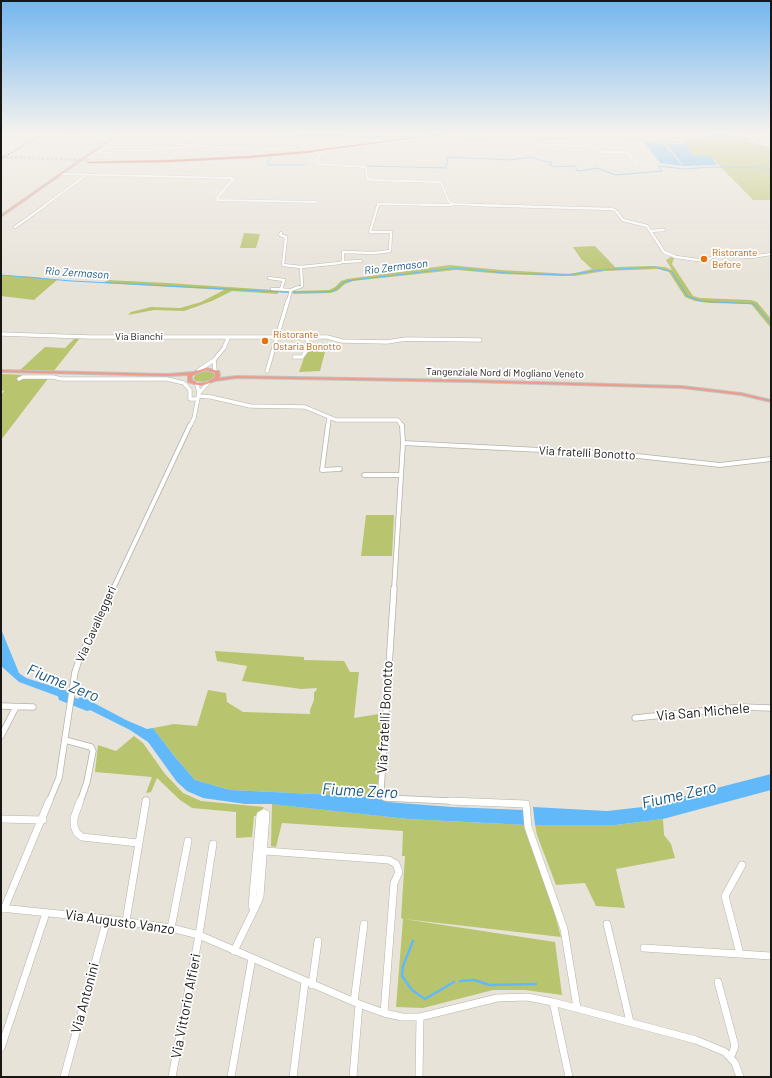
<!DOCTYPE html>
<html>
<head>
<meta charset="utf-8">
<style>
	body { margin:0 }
	#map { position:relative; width:772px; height:1078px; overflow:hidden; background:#e8e3d9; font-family:Barlow,sans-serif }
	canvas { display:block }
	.frame { position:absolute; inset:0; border:2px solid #191714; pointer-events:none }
</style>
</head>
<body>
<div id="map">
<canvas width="772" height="1078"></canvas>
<div class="frame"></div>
</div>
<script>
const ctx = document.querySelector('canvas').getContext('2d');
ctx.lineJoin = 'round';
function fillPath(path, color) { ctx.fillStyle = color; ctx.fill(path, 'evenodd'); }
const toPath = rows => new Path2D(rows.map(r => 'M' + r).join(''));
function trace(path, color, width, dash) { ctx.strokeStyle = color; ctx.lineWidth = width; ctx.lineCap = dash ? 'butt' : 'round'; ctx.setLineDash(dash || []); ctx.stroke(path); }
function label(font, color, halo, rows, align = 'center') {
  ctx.font = font + ' Barlow,sans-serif'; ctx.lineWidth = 3.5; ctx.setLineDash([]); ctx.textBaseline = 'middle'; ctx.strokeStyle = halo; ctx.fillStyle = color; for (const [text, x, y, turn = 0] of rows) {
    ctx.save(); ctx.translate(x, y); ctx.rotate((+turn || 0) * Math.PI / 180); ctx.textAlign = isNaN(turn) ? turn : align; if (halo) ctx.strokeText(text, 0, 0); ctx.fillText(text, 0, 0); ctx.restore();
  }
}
fillPath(toPath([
	[717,135,745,137,748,141,771,148,771,200,753,200,713,159,709,157,694,155,684,141],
	[244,233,260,234,256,248,240,248],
	[595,246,615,267,652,266,665,267,672,270,666,260,671,257,674,258,672,264,693,296,700,298,751,300,757,302,771,319,771,328,751,304,709,303,695,301,685,297,669,272,658,269,605,271,575,276,562,276,502,274,456,270,353,281,345,284,337,291,330,293,293,294,293,291,329,290,335,287,341,281,347,279,450,265,501,270,571,274,592,269,581,259,573,247],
	[1,275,35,277,57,280,34,300,1,296],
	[107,280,168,283,289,291,289,293,278,292,278,294,232,291,212,301,184,311,154,310,128,315,131,312,151,307,180,308,201,302,224,290,104,283],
	[75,338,80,338,53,372,19,371,45,347,65,348],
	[326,348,320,371,299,372,307,349],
	[205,371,214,373,215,377,210,380,204,382,197,381,193,379,196,374],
	[1,374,50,376,1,440,1,395,4,391,1,390],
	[366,515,394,515,392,556,361,556],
	[215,651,304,657,304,660,344,661,350,672,359,672,354,718,379,714,384,714,380,797,230,790,195,780,175,757,153,728,174,724,197,726,208,690,226,693,227,702,243,712,310,714,310,710,314,700,314,692,316,691,317,688,301,689,242,681,247,666,217,661],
	[134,736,143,743,165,774,183,793,201,801,264,807,257,816,254,816,252,837,236,838,236,812,192,808,180,800,157,778,151,792,146,793,152,777,95,772,98,745,116,751],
	[272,804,408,819,526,825,527,836,551,900,561,937,404,919,555,942,562,995,525,990,493,990,423,1008,396,1007,403,919,401,918,405,856,402,856,403,831,282,823,276,847,271,846],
	[663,819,664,835,671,844,675,858,616,869,625,908,596,906,585,883,556,885,537,835,535,825,616,825]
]), '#b9c46f');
fillPath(toPath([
	[644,142,664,144,683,166,660,163],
	[666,144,686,144,693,155,711,157,717,165,684,166],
	[1,629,19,673,26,678,71,692,68,700,19,682,1,666],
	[79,695,126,720,147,729,153,728,175,757,195,780,230,790,380,797,387,802,452,807,524,810,526,825,408,819,270,804,245,804,203,798,187,791,177,782,148,742,130,730,78,704],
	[771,774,771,790,663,819,616,825,535,825,533,807,607,811,643,807]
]), '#62b9fa');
trace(toPath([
	[263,132,296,135,393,137],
	[399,137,441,132],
	[436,137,486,141,508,141],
	[534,140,597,137,672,143,716,135,763,141,771,139],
	[271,157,267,163,268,165,305,165],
	[366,166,446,168,448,157,509,160,532,157,542,161,551,162,552,163,549,165,553,167,574,166,576,167,576,170,580,171,597,168,615,175,662,171,658,166,684,169,711,167,764,168,771,172],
	[1,275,72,281,283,292,326,292,334,291,344,282,353,280,456,268,506,273,565,275,602,270,655,267,672,272,687,296,700,301,754,304,771,324]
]), '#62b9fa', 1);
trace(toPath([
	[413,941,403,966,402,976,412,990,425,999,454,982],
	[460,981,474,980,490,985,536,984]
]), '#62b9fa', 2.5);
fillPath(toPath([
	[63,693,91,704,92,707,91,710,87,711,59,700,58,697,59,694,63,693]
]), '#62b9fa');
trace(toPath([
	[36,136,43,136]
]), '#c9c4bb', 2, [2, 1]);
trace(toPath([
	[1,157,90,160]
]), '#c9c4bb', 3, [3, 1.5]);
const minorFar5 = toPath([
	[498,132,508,141,534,140,537,144,597,147,602,152,626,152,637,164],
	[646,132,650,132],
	[745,132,771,142],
	[1,135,36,136],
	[43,136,113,137,175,144,232,148,276,149,300,146,312,148],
	[521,141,524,148],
	[1,143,21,132],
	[102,145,110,147,181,148,189,145],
	[106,147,98,152,108,153],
	[315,151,320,156,316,162,318,164,366,167,367,178,371,180,441,182,449,202,454,204,504,206],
	[323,156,321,153,322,151,473,132],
	[61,174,231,178,233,179,217,198,218,200,316,202],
	[44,206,86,175],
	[378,206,378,204,452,205]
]);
const minorFar4 = toPath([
	[422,205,452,205],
	[473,205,612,209,616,211,623,220,647,226,664,252,676,257,705,261,717,255,751,257,771,254],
	[15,227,46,205],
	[650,231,664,230],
	[281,233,280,235,286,237,283,265,301,267],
	[342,262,361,261],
	[269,278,284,280,281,289],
	[272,289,291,290],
	[288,301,291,290,302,286,301,267,340,263,343,261,343,252,374,253,390,251,391,232,370,232,378,205]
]);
const minorFar3 = toPath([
	[1,334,89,337,327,337,342,341,387,342,406,339,480,340],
	[294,357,302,357,307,350,308,338],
	[214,360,224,348,228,338],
	[199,370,214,360,215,371],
	[267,371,288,300],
	[19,379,23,377,53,377,61,379,167,379,184,383,190,390,190,399,198,399],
	[199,393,208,383],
	[198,396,211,397,250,406,305,407,336,420,398,420,402,426],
	[190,426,194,418,199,393,197,384],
	[328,426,329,418]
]);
const minorFar2 = toPath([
	[328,425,322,470,340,469],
	[402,425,403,443,619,454,720,465,771,459],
	[364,475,400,475],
	[113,589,190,425],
	[394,589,403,443]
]);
const minorFar1 = toPath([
	[394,588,381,790,382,796,385,798,473,802],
	[1,706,33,707],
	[635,718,742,707,771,708],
	[1,736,16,707],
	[65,740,91,747,93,751,87,782,80,802],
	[49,802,59,778,75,672,79,660,113,588],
	[146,802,146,800]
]);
const minor = toPath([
	[80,801,74,818,74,826,77,833,82,837,138,843],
	[450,801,526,804,528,827,564,929,577,1008],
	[264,813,266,814,260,897,254,910,252,906,260,815,264,813],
	[1,819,43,820],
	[265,851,389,860,396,864,399,872,394,883,384,1013],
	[1,908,107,919,171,928,199,935,359,1004,384,1013,402,1017,420,1017,497,998,527,997,553,1002,696,1040,725,1052,735,1063,740,1077],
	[4,909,49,801],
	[126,921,146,801],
	[607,924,630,1022],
	[171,928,188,841],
	[644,948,771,956],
	[234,951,254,910],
	[740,954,725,896,742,865],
	[718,982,735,1046,732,1054],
	[312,985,318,941],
	[354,1002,364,924],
	[553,1002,569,1077],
	[1,1048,46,913],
	[64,1077,107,919],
	[172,1077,199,935,213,844],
	[231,1077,252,958],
	[293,1077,305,982],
	[353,1077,359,1004],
	[419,1077,420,1017]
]);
const major = toPath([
	[120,132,122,132,1,217,1,215,120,132],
	[206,368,219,371,220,375,219,378,237,376,469,380,682,386,741,393,771,400,771,402,741,395,682,388,469,382,237,378,215,381,204,385,197,385,188,382,188,376,189,375,167,376,1,372,1,370,167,374,193,372,206,368],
	[206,370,215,373,215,377,209,381,204,383,198,383,192,380,192,376,195,374,206,370]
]);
const highway = toPath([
	[459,132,462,132,306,153,249,158,170,162,88,163,87,162,170,160,249,156,306,151,459,132]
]);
trace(minorFar5, '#b6b2a8', 2.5);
trace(minorFar4, '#b6b2a8', 3.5);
trace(minorFar3, '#b6b2a8', 4.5);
trace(minorFar2, '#b6b2a8', 5.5);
trace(minorFar1, '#b6b2a8', 7);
trace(minor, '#b6b2a8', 8);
trace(major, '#c3c3c2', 2);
trace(highway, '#c3c3c2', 1);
trace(minorFar5, '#fff', 2);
trace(minorFar4, '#fff', 2.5);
trace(minorFar3, '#fff', 3.5);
trace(minorFar2, '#fff', 4);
trace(minorFar1, '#fff', 5.5);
trace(minor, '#fff', 7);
fillPath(major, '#ee9b8b');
fillPath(highway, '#e2593d');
trace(toPath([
	[1,159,46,132]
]), '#35322e', 1, [2, 2]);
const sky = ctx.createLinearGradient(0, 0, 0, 282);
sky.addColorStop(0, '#72b6ef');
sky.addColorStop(0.47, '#f5f2ee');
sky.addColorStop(1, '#f5f2ee00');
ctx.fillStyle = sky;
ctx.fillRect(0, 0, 772, 282);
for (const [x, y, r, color] of [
	[704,259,4,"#e8710a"],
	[265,341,4,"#e8710a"]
]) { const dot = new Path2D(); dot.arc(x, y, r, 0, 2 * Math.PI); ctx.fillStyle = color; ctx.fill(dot); trace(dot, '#fff', 1.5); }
label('10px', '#c56008', '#fff', [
	["Ristorante",712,253],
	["Before",712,265],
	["Ristorante",273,335],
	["Ostaria Bonotto",273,347]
], 'left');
label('10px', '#191714', '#fff', [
	["Via Bianchi",139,337],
	["Tangenziale Nord di Mogliano Veneto",505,373,1]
]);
label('italic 11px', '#15557f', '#fff', [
	["Rio Zermason",396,267,-7],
	["Rio Zermason",77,273,4]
]);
label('12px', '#191714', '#fff', [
	["Via fratelli Bonotto",587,453,3],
	["Via Cavalleggeri",96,624,-66]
]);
label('14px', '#191714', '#fff', [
	["Via San Michele",703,712,-5],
	["Via fratelli Bonotto",385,717,-87],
	["Via Augusto Vanzo",120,922,8],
	["Via Antonini",85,998,-75],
	["Via Vittorio Alfieri",186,1006,-79]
]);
label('italic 16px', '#15557f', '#fff', [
	["Fiume Zero",63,683,22],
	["Fiume Zero",360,791,3],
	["Fiume Zero",679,795,-13]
]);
</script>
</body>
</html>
